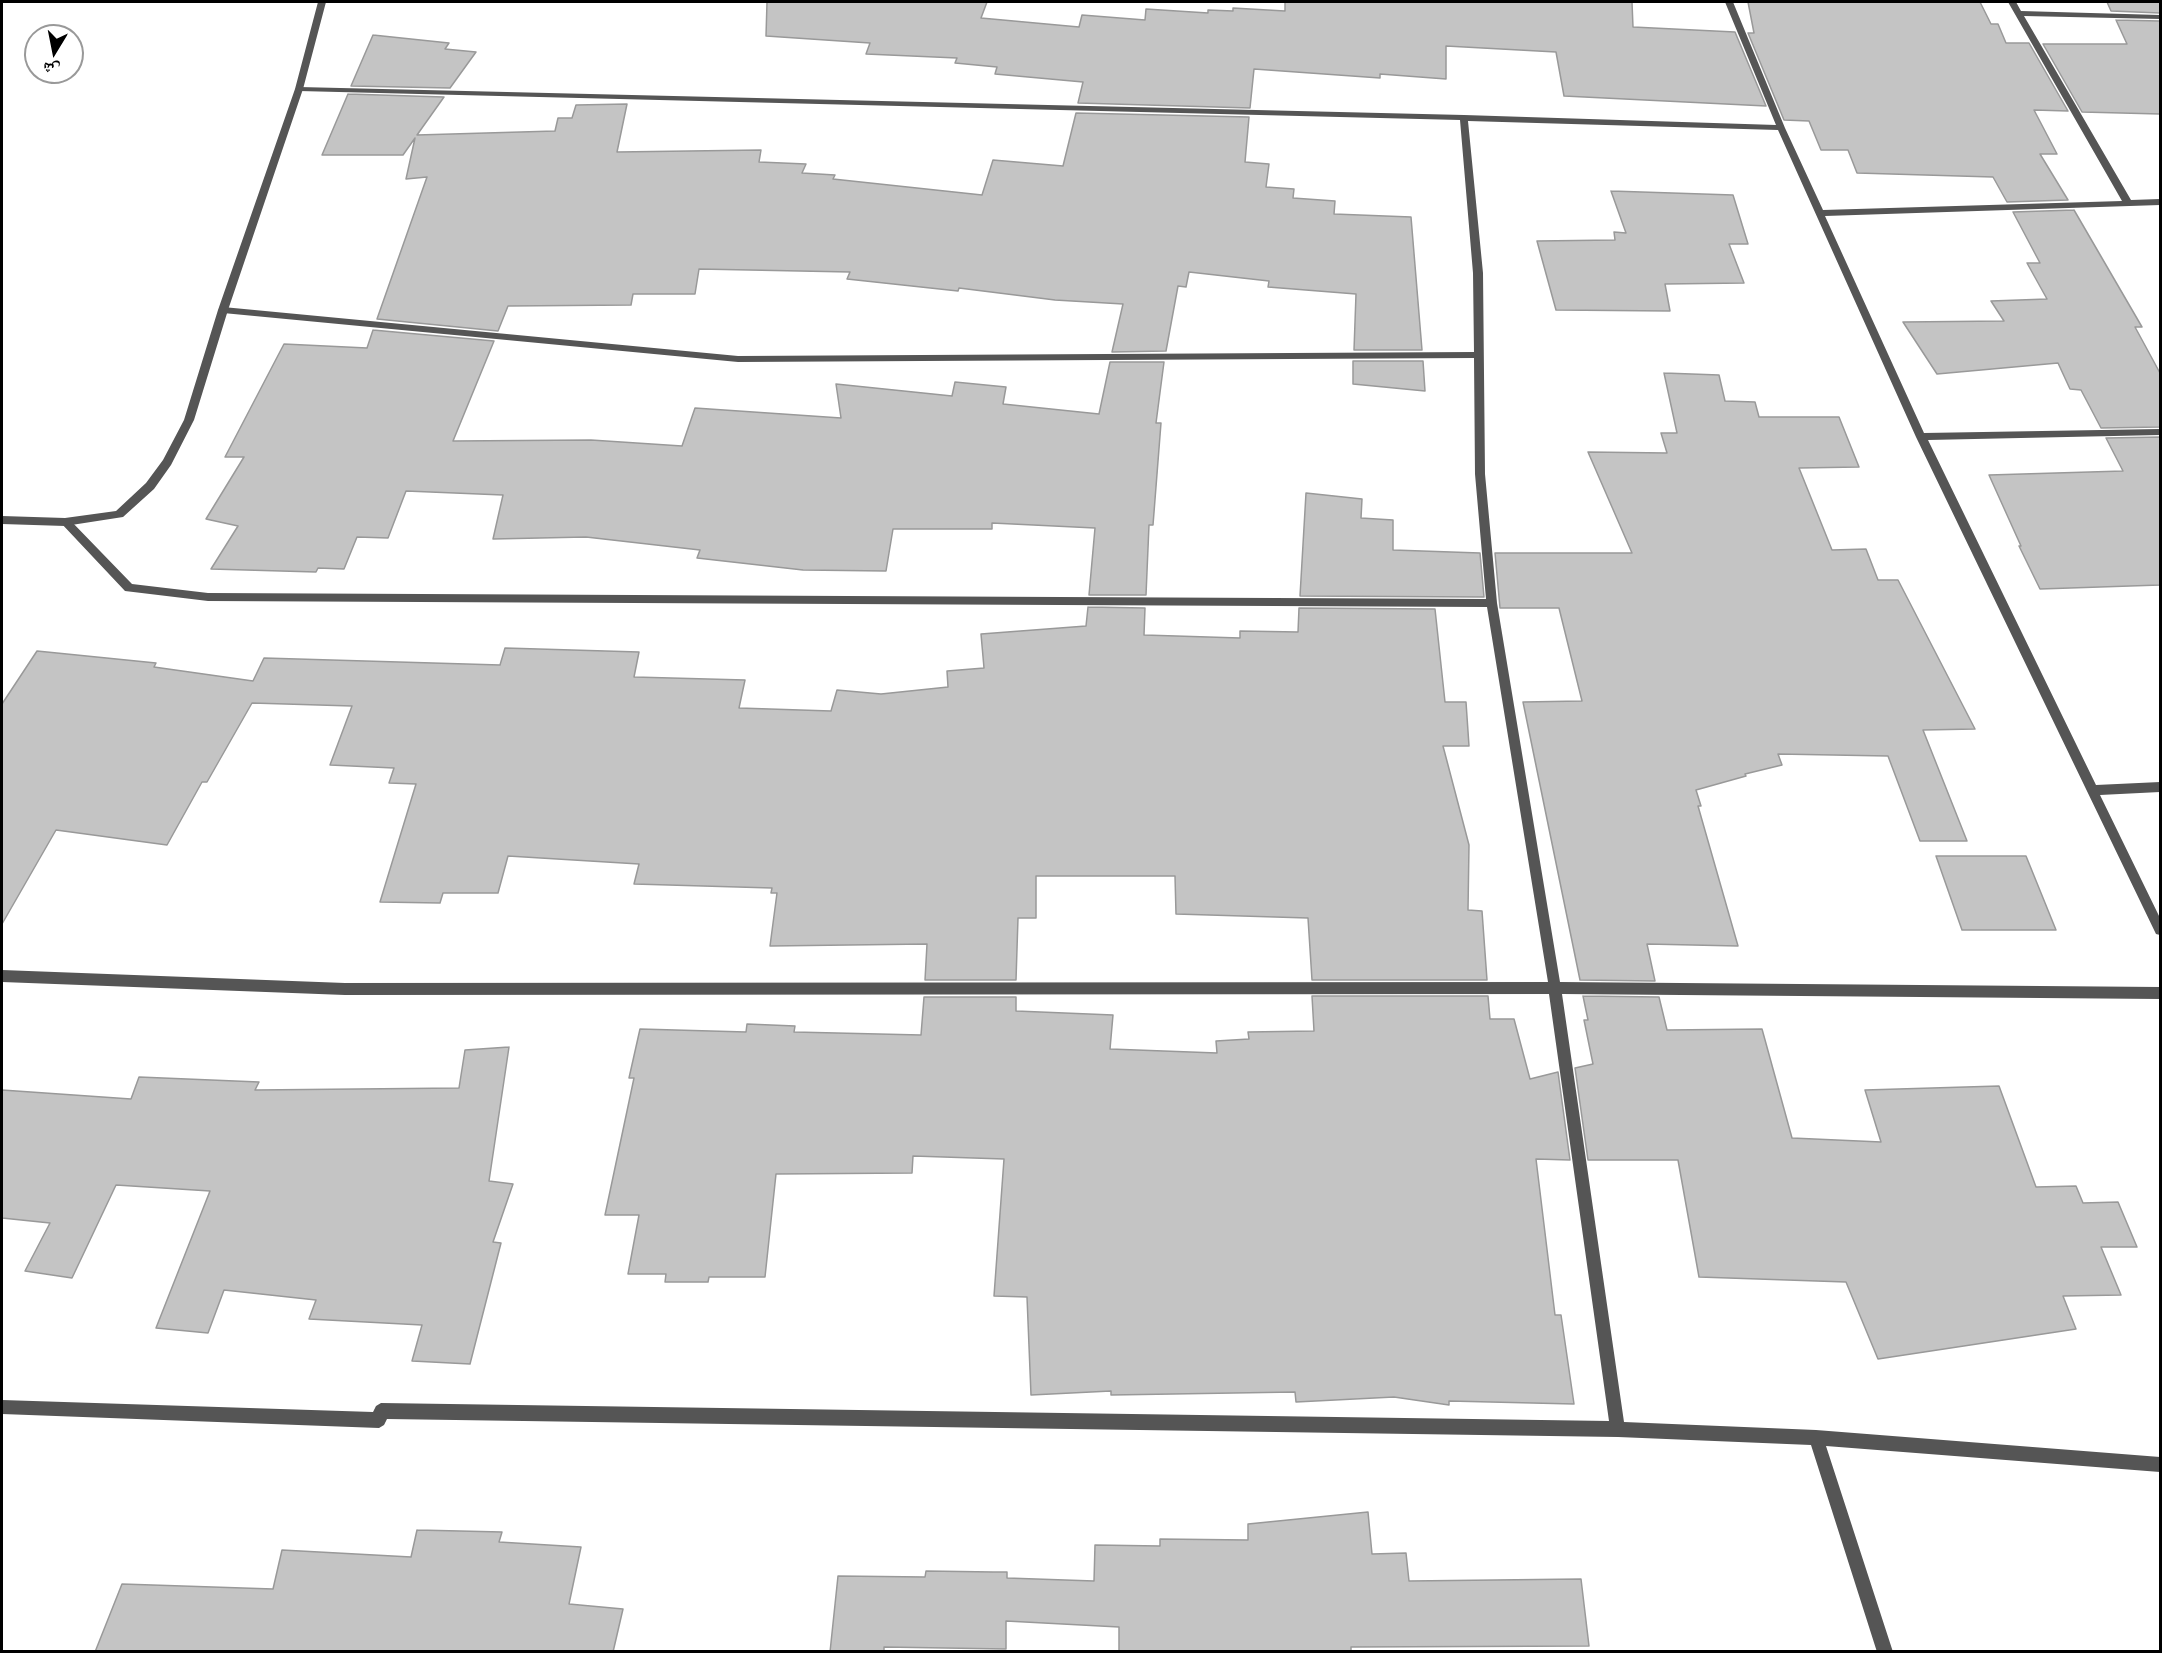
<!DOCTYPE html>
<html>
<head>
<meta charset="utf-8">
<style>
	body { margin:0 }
	#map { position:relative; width:2162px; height:1653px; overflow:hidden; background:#fff; font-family:Lato,"Noto Naskh Arabic",sans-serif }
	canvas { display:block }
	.frame { position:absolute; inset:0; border:3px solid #000; pointer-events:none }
	.north { position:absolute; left:24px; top:24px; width:60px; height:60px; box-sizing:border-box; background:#fff; border:2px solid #999; border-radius:50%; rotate:190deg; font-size:16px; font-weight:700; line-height:24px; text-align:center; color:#000 }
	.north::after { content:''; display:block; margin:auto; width:21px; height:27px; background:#000; clip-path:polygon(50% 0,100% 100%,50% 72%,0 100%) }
</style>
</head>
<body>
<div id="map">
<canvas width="2162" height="1653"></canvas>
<div class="frame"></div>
<div class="north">ش</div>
</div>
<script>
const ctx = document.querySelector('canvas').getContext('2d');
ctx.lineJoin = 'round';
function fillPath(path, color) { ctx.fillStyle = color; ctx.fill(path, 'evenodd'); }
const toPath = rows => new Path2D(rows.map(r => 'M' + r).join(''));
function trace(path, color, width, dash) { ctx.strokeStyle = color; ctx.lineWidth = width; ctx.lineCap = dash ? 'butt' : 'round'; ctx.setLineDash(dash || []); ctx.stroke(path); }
const building = toPath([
	[767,2,987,2,981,18,1079,27,1082,15,1145,20,1146,9,1208,13,1208,10,1233,11,1233,8,1285,11,1285,2,1632,2,1633,27,1735,32,1766,106,1564,96,1556,52,1446,46,1446,79,1380,74,1380,78,1254,69,1250,108,1078,103,1083,82,995,74,997,67,955,63,957,58,866,54,870,43,766,36,767,2],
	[1748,2,1980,2,1991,24,1998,24,2006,43,2029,43,2068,111,2034,110,2057,154,2040,154,2068,200,2007,202,1993,177,1857,173,1848,150,1821,150,1809,121,1784,120,1748,33,1754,33,1748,2],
	[2107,2,2160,2,2160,13,2111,11,2107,2],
	[2116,20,2160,21,2160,114,2082,112,2043,44,2127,44,2116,20],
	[373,35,449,43,445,49,476,52,450,88,351,86,373,35],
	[348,94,444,97,417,135,555,131,558,118,572,118,576,105,627,104,617,152,761,150,759,162,806,164,802,173,835,175,833,179,982,195,993,160,1063,166,1076,113,1249,117,1245,162,1269,164,1266,187,1294,189,1293,198,1335,201,1334,214,1411,217,1422,350,1354,350,1356,294,1268,287,1269,281,1189,272,1186,287,1178,286,1166,351,1112,352,1123,304,1055,300,959,288,958,291,847,279,850,272,699,269,695,294,633,294,631,305,508,306,498,331,377,319,427,177,406,179,415,138,403,155,322,155,348,94],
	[1611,191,1733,195,1748,244,1729,244,1744,283,1665,284,1670,311,1556,310,1537,241,1615,240,1614,232,1626,233,1611,191],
	[2074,210,2142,327,2135,327,2160,373,2160,427,2101,428,2081,390,2070,389,2058,363,1937,374,1903,322,2004,321,1991,301,2047,299,2027,263,2040,263,2013,212,2074,210],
	[373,330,494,341,453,441,591,440,682,446,695,408,841,418,836,384,952,396,955,382,1006,387,1003,404,1099,414,1110,362,1164,362,1156,423,1161,423,1153,525,1149,525,1146,595,1089,595,1095,528,992,523,992,529,893,529,886,571,803,570,697,558,700,550,586,537,493,539,503,495,406,491,388,538,357,537,344,569,318,568,316,572,211,569,238,526,206,519,244,457,225,457,284,344,367,348,373,330],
	[1353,361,1423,361,1425,391,1353,384,1353,361],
	[1664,373,1719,375,1725,401,1755,402,1759,417,1839,417,1859,467,1799,468,1832,550,1866,549,1878,580,1898,580,1975,729,1923,730,1967,841,1920,841,1888,756,1778,754,1782,765,1745,774,1746,776,1696,790,1701,806,1698,806,1738,946,1647,944,1655,981,1580,980,1523,702,1582,701,1559,608,1500,608,1495,553,1632,553,1588,452,1667,453,1661,433,1677,433,1664,373],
	[2160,437,2160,585,2040,589,2019,546,2021,546,1989,475,2123,471,2106,438,2160,437],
	[1306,493,1362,499,1361,518,1393,520,1393,550,1480,553,1484,597,1300,596,1306,493],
	[1088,607,1145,608,1144,635,1240,638,1240,631,1298,632,1299,608,1435,609,1445,702,1466,702,1469,746,1443,746,1469,845,1468,910,1482,911,1487,980,1312,980,1308,918,1176,914,1175,876,1036,876,1036,918,1018,918,1016,980,925,980,927,944,770,946,777,893,771,893,772,888,634,884,639,864,508,856,498,893,443,893,440,903,380,902,416,784,389,783,394,768,330,765,352,706,252,703,207,782,202,782,167,845,56,830,2,924,2,704,37,651,156,663,154,667,253,681,264,658,500,665,505,648,639,652,634,677,745,680,739,708,831,711,837,690,881,694,948,687,947,671,984,668,981,634,1086,626,1088,607],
	[1936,856,2026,856,2056,930,1962,930,1936,856],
	[1312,996,1488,996,1490,1019,1514,1019,1530,1079,1558,1072,1570,1160,1536,1159,1555,1315,1561,1315,1574,1404,1449,1401,1449,1405,1394,1397,1296,1402,1295,1392,1111,1395,1111,1391,1031,1395,1027,1297,994,1296,1004,1159,913,1156,912,1173,776,1174,765,1277,709,1277,708,1282,665,1282,666,1274,628,1274,639,1215,605,1215,634,1078,629,1078,640,1029,746,1032,747,1024,795,1026,794,1032,921,1035,924,997,1016,997,1016,1011,1113,1015,1110,1049,1217,1053,1216,1041,1249,1039,1248,1032,1314,1031,1312,996],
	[1583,996,1659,997,1667,1030,1762,1029,1792,1138,1881,1142,1865,1090,1999,1086,2036,1187,2076,1186,2083,1203,2118,1202,2137,1247,2101,1247,2121,1295,2063,1296,2076,1329,1878,1359,1846,1282,1699,1277,1678,1160,1588,1160,1575,1068,1593,1064,1584,1020,1588,1020,1583,996],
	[509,1047,489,1181,513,1184,493,1242,501,1243,470,1364,412,1361,422,1325,309,1319,316,1300,224,1290,208,1333,156,1328,210,1191,116,1185,72,1278,25,1271,50,1223,2,1218,2,1090,131,1099,139,1077,259,1082,255,1090,459,1088,465,1050,509,1047],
	[1368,1512,1372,1554,1406,1553,1409,1581,1581,1579,1589,1646,1351,1647,1351,1652,1119,1652,1119,1627,1006,1621,1006,1649,884,1647,884,1652,830,1652,838,1576,925,1577,926,1571,993,1572,1007,1572,1007,1578,1094,1581,1095,1545,1160,1546,1160,1539,1248,1540,1248,1524,1368,1512],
	[417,1530,502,1532,499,1542,581,1547,569,1604,623,1609,613,1652,95,1652,122,1584,273,1589,282,1550,411,1557,417,1530]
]);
fillPath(building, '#c4c4c4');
trace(building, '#999', 1.5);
fillPath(toPath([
	[1725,2,1733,2,1785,128,1823,210,2122,201,2008,2,2016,2,2021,11,2160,15,2160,19,2024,16,2131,200,2160,199,2160,205,1825,216,1924,433,2160,429,2160,435,1928,440,2096,785,2160,782,2160,792,2100,795,2160,918,2160,935,2156,934,1916,437,1778,130,1468,121,1483,273,1485,474,1497,603,1560,982,2160,987,2160,999,1562,994,1624,1422,1816,1430,2160,1457,2160,1472,1826,1446,1893,1652,1877,1652,1811,1445,1618,1437,387,1419,384,1425,379,1428,2,1414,2,1400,373,1412,376,1406,381,1403,1609,1421,1549,994,345,995,2,982,2,970,345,983,1548,982,1487,607,208,601,125,591,60,522,61,519,69,519,132,584,208,593,1486,599,1475,474,1474,358,738,362,223,313,218,310,223,307,738,356,1474,352,1473,273,1460,120,299,91,295,89,299,87,1464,115,1776,125,1725,2]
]), '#555');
fillPath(toPath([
	[318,2,326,2,303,89,228,310,194,420,171,465,154,489,123,517,65,526,2,524,2,516,65,518,116,511,146,483,163,460,184,420,218,310,295,89,318,2]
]), '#555');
</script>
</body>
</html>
